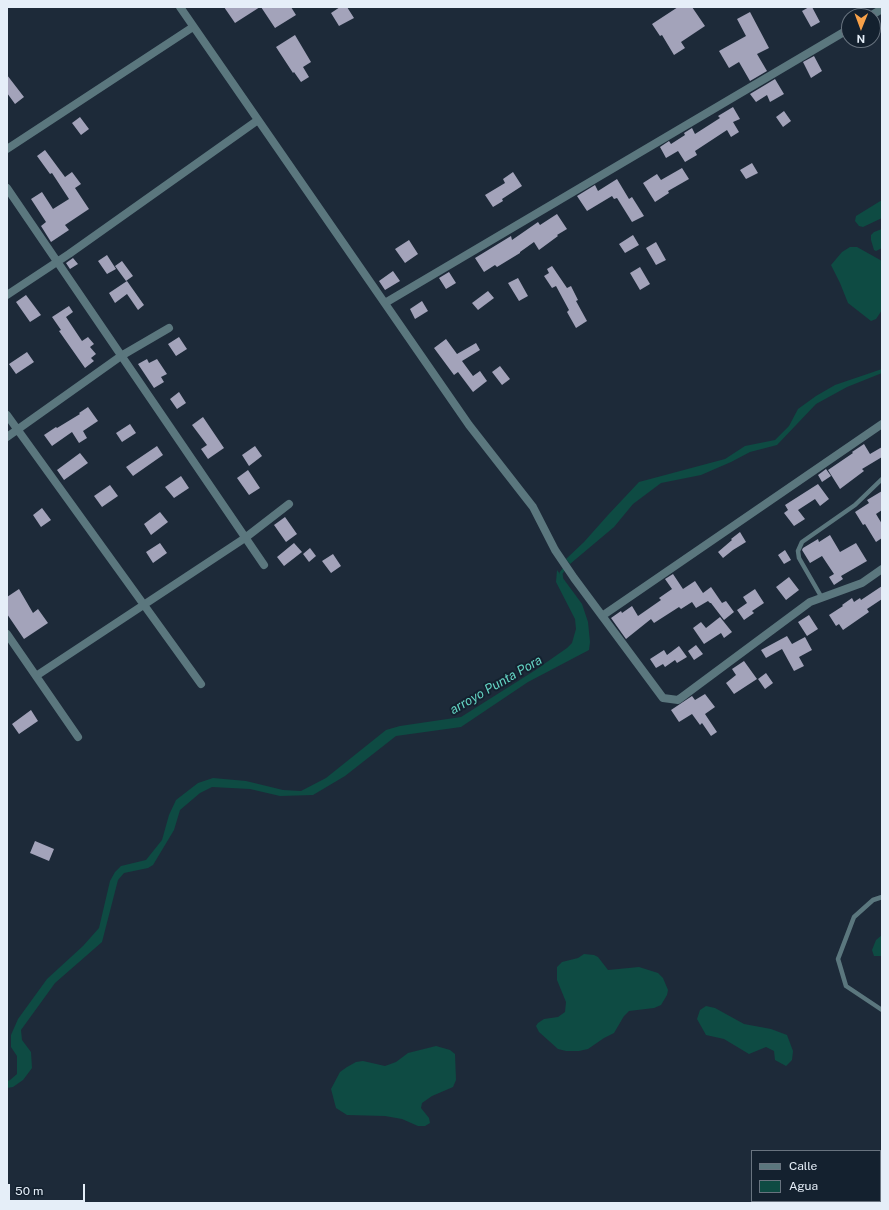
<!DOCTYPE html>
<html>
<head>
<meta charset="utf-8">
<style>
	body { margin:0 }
	#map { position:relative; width:889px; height:1210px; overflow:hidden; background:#1d2a39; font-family:"Public Sans",sans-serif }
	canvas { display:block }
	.frame { position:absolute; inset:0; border:8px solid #e5eef8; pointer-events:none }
	.legend { position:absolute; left:751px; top:1150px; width:130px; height:52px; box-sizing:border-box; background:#14212f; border:1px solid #68737f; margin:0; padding:5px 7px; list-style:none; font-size:12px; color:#e5eef8 }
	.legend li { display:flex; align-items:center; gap:8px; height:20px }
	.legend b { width:20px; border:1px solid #68737f }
	.north { position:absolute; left:841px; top:8px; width:40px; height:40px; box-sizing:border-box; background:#14212f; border:1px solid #68737f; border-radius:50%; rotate:181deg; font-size:11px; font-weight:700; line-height:16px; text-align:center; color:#e5eef8 }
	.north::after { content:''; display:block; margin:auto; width:14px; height:18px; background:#f7a149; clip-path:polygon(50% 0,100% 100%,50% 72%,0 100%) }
	.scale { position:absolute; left:8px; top:1184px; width:77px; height:18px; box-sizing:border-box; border:2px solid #e5eef8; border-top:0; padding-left:5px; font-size:12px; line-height:14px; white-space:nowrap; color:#e5eef8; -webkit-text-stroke:3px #14212f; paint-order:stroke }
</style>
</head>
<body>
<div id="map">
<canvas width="889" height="1210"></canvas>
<div class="frame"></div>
<ul class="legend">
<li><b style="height:5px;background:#5b777e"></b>Calle</li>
<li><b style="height:11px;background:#0e4b43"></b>Agua</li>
</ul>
<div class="north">N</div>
<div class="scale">50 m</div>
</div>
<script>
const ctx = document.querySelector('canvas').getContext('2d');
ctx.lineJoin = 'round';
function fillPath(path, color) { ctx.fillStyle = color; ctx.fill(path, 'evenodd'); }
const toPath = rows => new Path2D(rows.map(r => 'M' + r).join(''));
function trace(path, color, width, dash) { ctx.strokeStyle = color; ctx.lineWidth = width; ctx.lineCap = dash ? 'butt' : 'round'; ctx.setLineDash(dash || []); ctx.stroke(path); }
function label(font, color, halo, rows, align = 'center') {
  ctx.font = font + ' "Public Sans",sans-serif'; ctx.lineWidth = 4; ctx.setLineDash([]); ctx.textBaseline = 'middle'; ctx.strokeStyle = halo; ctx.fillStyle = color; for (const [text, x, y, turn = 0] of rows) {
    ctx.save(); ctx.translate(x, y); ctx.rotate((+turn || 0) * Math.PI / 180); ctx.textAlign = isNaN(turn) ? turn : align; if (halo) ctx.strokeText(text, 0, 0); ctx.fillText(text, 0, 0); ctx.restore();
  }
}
fillPath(toPath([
	[882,200,882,218,863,227,859,226,855,221,856,216],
	[882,229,882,248,876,251,874,250,871,240,871,235,874,232],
	[850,247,857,247,882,261,882,310,876,319,871,321,848,303,840,283,831,265,842,252],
	[882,369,882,373,847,387,816,404,777,445,750,452,731,462,701,475,661,483,633,504,614,527,570,564,566,559,584,542,608,515,639,482,725,459,745,446,775,440,789,426,798,409,816,396,835,385],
	[557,570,582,604,588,622,590,642,589,650,528,682,461,727,396,736,345,776,313,795,280,796,250,789,212,787,200,793,180,810,174,830,153,865,148,868,124,873,118,880,102,942,55,983,21,1030,22,1040,31,1052,32,1068,23,1080,13,1087,7,1088,7,1081,10,1080,17,1074,17,1056,11,1047,11,1035,18,1019,47,979,83,946,99,928,110,881,115,872,121,866,146,860,162,840,169,815,176,800,198,783,213,778,246,781,283,790,301,791,326,778,386,730,400,726,461,717,534,671,567,648,572,643,576,629,575,619,556,582],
	[882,935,882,956,874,956,872,950,876,940],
	[584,954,594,955,598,957,608,970,639,967,658,973,663,978,668,990,667,995,661,1005,654,1008,629,1011,624,1016,614,1033,604,1038,588,1049,579,1051,566,1051,558,1049,539,1032,536,1026,538,1023,544,1019,558,1017,565,1012,566,1002,557,980,557,967,562,962,578,958],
	[706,1006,715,1008,744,1024,771,1029,787,1035,793,1051,792,1060,786,1066,775,1060,774,1051,766,1047,749,1054,724,1039,706,1035,697,1019,700,1010],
	[436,1046,450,1050,455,1054,456,1080,453,1087,432,1096,422,1103,421,1108,429,1118,430,1123,425,1126,418,1126,402,1119,385,1116,347,1115,336,1108,331,1089,340,1072,347,1067,356,1062,363,1061,385,1066,396,1062,408,1053]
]), '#0e4b43');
trace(toPath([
	[562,581,561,573,565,568]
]), '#0e4b43', 3);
fillPath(toPath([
	[224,7,260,7,235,23],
	[261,7,291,7,296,15,275,28],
	[340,7,347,7,354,18,339,26,331,13],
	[678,7,692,7,705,26,681,42,685,48,674,55,662,35,660,36,652,24],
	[809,7,812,7,820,22,811,27,802,11],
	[750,12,769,48,757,54,767,71,750,81,739,62,729,68,719,51,746,36,737,19],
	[295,35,311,62,303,67,309,77,301,82,294,72,293,73,276,47],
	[814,56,822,71,811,78,803,62],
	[7,75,24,97,15,104,7,93],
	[775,79,784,94,770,102,767,95,756,102,750,94],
	[733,107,740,119,733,122,739,132,731,137,727,130,695,151,697,155,685,162,678,151,666,158,660,147,669,141,671,144,685,135,684,133,692,128,695,134,720,118,718,116],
	[784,111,791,121,783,127,776,117],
	[80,117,89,129,81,135,72,123],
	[45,150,65,177,72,172,81,184,75,188,89,209,65,225,69,230,51,242,41,226,46,222,31,199,42,192,53,209,69,199,52,173,50,174,37,156],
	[752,163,758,173,746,179,740,170],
	[682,168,689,179,668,191,669,193,655,202,643,183,657,174,661,180],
	[513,172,522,186,502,199,503,201,493,207,485,195,505,183,503,179],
	[617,179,629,199,632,197,644,216,632,222,617,198,614,199,612,196,587,211,577,196,595,185,598,191],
	[557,214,567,229,557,235,558,236,539,250,534,242,520,252,520,253,497,267,495,265,484,272,475,258,511,236,512,240,538,222,540,225],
	[633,235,639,245,625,253,619,244],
	[409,240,418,254,405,263,395,249],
	[656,242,666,260,656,265,646,248],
	[107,255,116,269,107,274,98,261],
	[73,258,78,264,70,269,66,263],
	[122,261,133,276,126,281,115,266],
	[552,266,567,288,571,286,578,300,576,301,587,321,576,328,567,312,569,310,556,286,552,288,544,276,549,273,547,269],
	[640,267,650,284,640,290,630,273],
	[393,271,400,281,385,290,379,281],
	[449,272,456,283,446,289,439,278],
	[518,278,528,296,519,301,508,283],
	[127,281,144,305,138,310,127,294,115,303,109,293],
	[488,291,494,298,478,310,472,303],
	[26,295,41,315,30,322,16,302],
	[422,301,428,311,415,319,410,309],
	[69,306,73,312,66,317,82,341,88,337,94,344,90,347,96,354,91,358,94,361,85,368,59,331,61,330,52,317],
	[179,337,187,349,176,356,168,344],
	[446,339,457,354,476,343,480,350,462,361,473,376,480,371,487,381,473,392,458,372,454,375,434,348],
	[27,352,34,362,16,374,9,364],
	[147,359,149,363,157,359,167,374,161,377,164,382,154,388,138,364],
	[500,366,510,379,502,385,492,372],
	[179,392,186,403,177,409,170,399],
	[88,407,98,421,83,431,87,438,79,443,72,432,52,446,44,435,56,427,57,428,80,414,79,413],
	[203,417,224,448,208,459,201,449,207,445,192,425],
	[130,424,136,433,122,442,116,433],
	[864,444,870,454,882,447,882,457,862,469,864,471,840,489,828,470,853,453,852,452],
	[157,446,163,455,133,476,126,467],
	[255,446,262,456,249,466,242,455],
	[80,453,88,463,64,480,57,470],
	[826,469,831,476,822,482,818,475],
	[248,470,260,488,249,495,237,478],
	[181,476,189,488,174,498,165,487],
	[818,484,829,499,820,506,815,499,798,510,805,519,794,526,784,513,788,510,785,505],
	[110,485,118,496,102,507,94,496],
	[882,491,882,510,876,514,882,524,882,538,876,542,865,524,863,525,855,512,869,503,867,500],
	[42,508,51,520,41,527,33,515],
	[160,512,168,522,151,535,144,524],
	[285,517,297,534,286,542,274,525],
	[740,532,746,542,733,550,723,558,718,552,732,540,731,539],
	[830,535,840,552,856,543,867,561,841,576,843,579,834,585,829,577,834,574,822,556,810,563,802,550,803,548,818,539,819,542],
	[160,543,167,553,153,563,146,552],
	[294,543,302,552,284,566,277,557],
	[310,548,316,556,309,562,303,554],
	[785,550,791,560,784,564,778,555],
	[333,554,341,566,331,573,322,561],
	[673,574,683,589,695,581,703,593,711,587,722,603,726,601,734,612,724,620,711,603,710,603,708,601,696,608,692,602,681,609,679,607,654,623,651,619,626,639,611,618,621,611,622,613,632,606,638,616,661,600,659,598,672,589,665,579],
	[789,577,799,590,786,600,776,587],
	[882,586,882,599,867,609,869,612,843,630,839,624,836,626,829,615,843,606,842,605,852,598,854,602,860,598,861,600],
	[19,589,33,613,38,609,48,623,24,639,7,614,7,597],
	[755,589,764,603,752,611,754,613,744,620,737,610,747,603,743,597],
	[809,615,818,629,807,636,798,622],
	[720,617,732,632,724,638,721,633,704,644,693,628,701,622,706,628],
	[787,636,792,644,805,637,812,650,799,657,804,666,794,671,782,649,766,658,761,650],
	[696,645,703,654,694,660,688,651],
	[679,646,687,657,677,663,675,660,665,667,663,664,656,668,650,659,664,650,667,655],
	[744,661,757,679,734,694,726,683,736,675,732,669],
	[766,673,773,683,765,689,758,679],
	[705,694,715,707,705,714,717,732,711,736,702,723,700,725,692,714,679,722,671,710,692,696,695,700],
	[31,710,38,721,19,734,12,724],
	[35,841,54,849,49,861,30,853]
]), '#a3a3ba');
trace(toPath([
	[822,598,799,558,798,551,802,542,855,505,882,479],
	[882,897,873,900,854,917,838,959,846,986,882,1010]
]), '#5b777e', 4.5);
trace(toPath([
	[180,7,469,425,533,507,555,550,574,578,663,698,678,700,810,602,862,583,882,569],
	[870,16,882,9],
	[7,149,193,27],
	[7,188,264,565],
	[7,295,69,254,258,120],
	[385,303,849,29],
	[7,415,201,684],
	[7,437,121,356,169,328],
	[602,616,882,424],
	[7,634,78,737],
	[36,676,245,538,289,504]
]), '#5b777e', 8);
label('italic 13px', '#64d4c3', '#14212f', [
	["arroyo Punta Pora",496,685,-30]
]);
</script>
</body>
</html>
